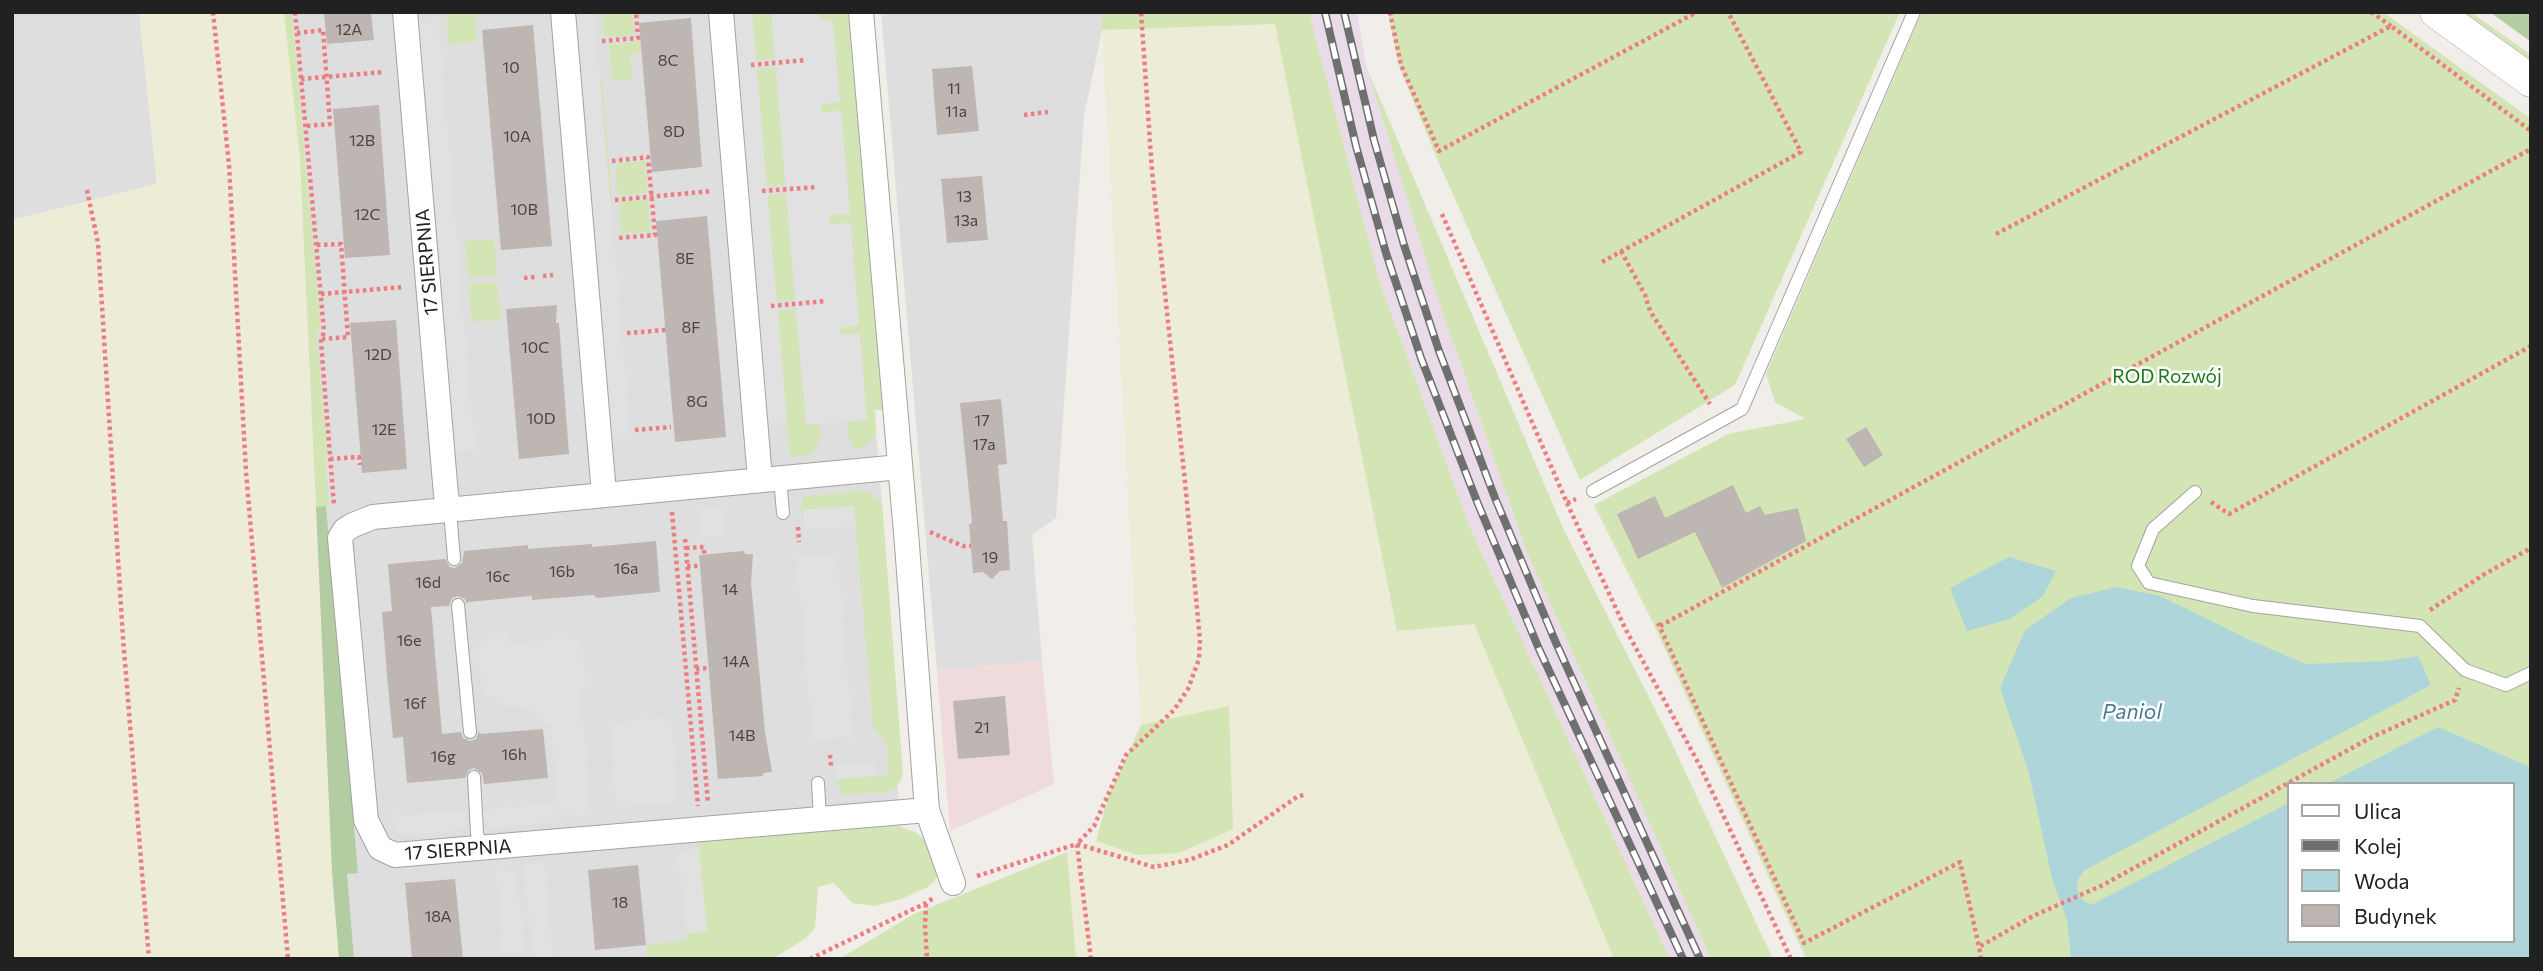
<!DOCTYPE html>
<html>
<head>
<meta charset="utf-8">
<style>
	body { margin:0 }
	#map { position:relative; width:2543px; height:971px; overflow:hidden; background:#f1ede9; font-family:Commissioner,sans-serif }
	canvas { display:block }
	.frame { position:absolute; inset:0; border:14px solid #212121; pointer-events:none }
	.legend { position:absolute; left:2287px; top:782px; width:228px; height:161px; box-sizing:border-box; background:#fff; border:2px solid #a6a6a6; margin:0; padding:9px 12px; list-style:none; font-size:21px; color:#212121 }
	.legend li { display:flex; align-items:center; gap:14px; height:35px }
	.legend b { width:35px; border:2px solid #a6a6a6 }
</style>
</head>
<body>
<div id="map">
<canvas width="2543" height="971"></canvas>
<div class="frame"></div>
<ul class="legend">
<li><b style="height:9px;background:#fff"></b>Ulica</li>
<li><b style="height:9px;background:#6f6f6f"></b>Kolej</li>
<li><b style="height:19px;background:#aed6da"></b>Woda</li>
<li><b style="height:19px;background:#beb6b2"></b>Budynek</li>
</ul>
</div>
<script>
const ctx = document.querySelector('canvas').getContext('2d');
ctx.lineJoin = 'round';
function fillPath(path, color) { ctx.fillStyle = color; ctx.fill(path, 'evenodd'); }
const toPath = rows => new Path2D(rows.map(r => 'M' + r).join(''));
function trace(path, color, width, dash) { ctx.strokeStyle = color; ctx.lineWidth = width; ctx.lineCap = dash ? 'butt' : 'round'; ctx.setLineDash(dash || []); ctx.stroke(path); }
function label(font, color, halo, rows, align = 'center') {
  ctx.font = font + ' Commissioner,sans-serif'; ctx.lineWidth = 5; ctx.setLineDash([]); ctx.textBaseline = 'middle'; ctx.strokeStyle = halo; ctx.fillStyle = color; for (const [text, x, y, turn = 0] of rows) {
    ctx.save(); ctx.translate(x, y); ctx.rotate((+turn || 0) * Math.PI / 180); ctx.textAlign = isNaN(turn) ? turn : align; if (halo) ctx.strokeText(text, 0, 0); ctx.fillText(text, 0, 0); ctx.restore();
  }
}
fillPath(toPath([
	[12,12,139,12,157,184,12,220],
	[284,12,840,12,882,502,874,503,903,852,856,827,722,938,667,959,354,959,319,569,300,157],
	[881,12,1100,12,1102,30,1084,116,1056,518,1032,535,1042,661,937,670]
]), '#dfdedf');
fillPath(toPath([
	[1042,661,1054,784,950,831,937,670]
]), '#efdadc');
fillPath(toPath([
	[1309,12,1357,12,1366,66,1437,296,1526,550,1711,959,1670,959,1471,530,1379,280]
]), '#e9dce8');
fillPath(toPath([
	[139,12,284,12,300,157,332,873,339,959,12,959,12,220,157,184],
	[1275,23,1397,630,1474,624,1614,959,1076,959,1067,852,1096,841,1137,855,1229,706,1141,725,1102,30]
]), '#edecd7');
fillPath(toPath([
	[284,12,291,12,294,36,321,331,316,332,328,457,325,458,329,506,316,507,300,157],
	[446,12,475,12,477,42,449,44],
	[602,12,632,12,634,35,605,37],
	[752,12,771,12,775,58,755,60],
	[848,12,883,410,875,410,876,431,874,438,865,446,856,450,848,436,847,423,864,385,860,334,840,335,839,327,859,325,851,223,830,224,830,215,850,213,841,111,821,113,820,104,840,102,833,21,820,21,820,14],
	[1100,12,1309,12,1379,280,1471,530,1670,959,1614,959,1474,624,1397,631,1275,24,1102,30],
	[1388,12,1900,12,1735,385,1580,480,1435,154,1399,66],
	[1922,12,2383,12,2531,119,2531,959,1806,959,1654,625,1594,505,1728,434,1805,419,1775,402,1766,374],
	[2289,784,2513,784,2513,941,2289,941],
	[2461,12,2471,12,2531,55,2531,63],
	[641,41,642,53,630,55,632,80,612,81,609,44],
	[1366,66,1563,528,1667,733,1773,959,1711,959,1526,550,1437,296],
	[776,68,785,185,766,186,756,70],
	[600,77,602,77,612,197,610,197],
	[645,161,647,193,618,196,615,163],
	[786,194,795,300,776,301,767,195],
	[648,199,651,232,621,234,619,202],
	[494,239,497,276,468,277,465,241],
	[497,282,501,320,472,322,468,284],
	[796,309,806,425,820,424,821,435,816,449,810,455,790,457,777,311],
	[866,491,882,502,903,774,899,784,888,792,843,795,837,785,836,779,889,775,886,741,873,728,854,506,803,510,804,530,801,509,803,496],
	[1229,706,1233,829,1179,853,1137,855,1096,841,1108,797,1141,725],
	[901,827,915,832,927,841,939,870,935,881,926,888,901,899,875,906,852,903,834,883,818,887,815,928,806,938,772,959,647,959,646,945,687,940,687,933,707,930,698,842,851,828],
	[1067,852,1076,959,839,959,914,914]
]), '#d3e5b5');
fillPath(toPath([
	[2490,12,2531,12,2531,42],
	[326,506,358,873,347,874,354,959,339,959,332,873,316,507]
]), '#b4cca2');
fillPath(toPath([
	[574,12,594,12,599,71,630,438,611,440],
	[731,12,752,12,758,80,787,422,767,425],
	[771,12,828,12,820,14,820,20,833,20,840,102,821,104,821,112,841,111,850,214,830,215,830,224,850,223,859,325,839,328,840,335,860,334,867,420,806,425],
	[438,22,474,450,453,451,418,23],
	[720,506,723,536,701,538,699,508],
	[854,506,855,526,804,530,803,510],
	[837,554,852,737,813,740,797,557],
	[497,633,508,633,510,643,581,638,585,685,580,693,590,811,578,819,558,804,559,815,552,822,491,828,484,822,482,810,558,803,551,726,524,706,505,707,504,696,483,698,479,651],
	[670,717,678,802,617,807,610,723],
	[875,762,877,776,836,779,835,765],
	[467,810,468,823,462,830,404,835,394,830,393,816],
	[699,849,707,931,687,934,678,851],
	[544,862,553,959,533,959,524,864],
	[516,870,524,952,504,954,496,872]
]), '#e1e1e1');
fillPath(toPath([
	[2009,557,2056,571,2043,596,2010,619,1967,631,1950,588],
	[2116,587,2160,596,2252,641,2306,664,2387,661,2418,656,2431,685,2085,870,2078,879,2077,890,2082,900,2091,905,2289,803,2289,941,2513,941,2513,784,2327,784,2438,727,2528,766,2531,772,2531,959,2071,959,2067,920,2052,879,2029,773,2000,688,2025,630,2071,598]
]), '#aed6da');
fillPath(toPath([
	[324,12,371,12,374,40,327,44],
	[691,18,702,167,652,172,639,23],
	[533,25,552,246,501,250,482,30],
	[972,66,979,131,937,135,932,69],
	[379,105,390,255,345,258,333,109],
	[982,176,988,240,947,243,941,179],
	[707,216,726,437,675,442,656,221],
	[557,305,556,323,559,323,569,454,519,459,506,309],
	[396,320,407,469,362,473,350,323],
	[1001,399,1007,464,998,465,1003,521,1007,521,1010,570,1000,571,992,579,983,572,973,573,969,524,972,523,960,403],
	[1866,427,1883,455,1864,467,1846,439],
	[1733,485,1746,513,1760,506,1765,515,1798,508,1806,541,1722,588,1695,532,1638,559,1617,514,1655,496,1665,518],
	[656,541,660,592,597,598,594,595,532,600,532,596,468,602,467,604,465,599,458,596,452,598,449,606,431,607,442,734,461,732,463,738,470,741,476,739,479,731,480,734,543,729,548,778,484,784,482,773,474,768,469,770,465,778,407,783,403,737,393,738,387,675,382,612,392,611,388,564,445,559,450,567,455,568,462,563,464,551,528,545,528,549,592,544,592,547],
	[744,551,745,554,753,554,751,583,765,732,772,772,763,773,763,776,718,779,699,555],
	[1005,696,1010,755,958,759,953,701],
	[638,865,646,945,595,950,588,870],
	[455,879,463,959,412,959,405,883]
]), '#beb6b2');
const service = toPath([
	[780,478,783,513],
	[1593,491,1742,409,1914,12],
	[2195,492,2153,529,2138,566,2149,583,2253,606,2420,626,2465,670,2506,685,2531,673],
	[450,511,454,559],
	[458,605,470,732],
	[474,777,477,833,481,849],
	[818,783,820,819]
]);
const minor = toPath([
	[405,12,446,495,450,511],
	[563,12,604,494],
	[721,12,760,479],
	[861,12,907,545,927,810,953,883],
	[900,467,373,517,353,525,345,530,340,538,366,820,380,848,395,855,927,810]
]);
const tertiary = toPath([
	[2436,12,2531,81]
]);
trace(service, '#a2a2a2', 14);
trace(minor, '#a2a2a2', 26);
trace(tertiary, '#a2a2a2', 33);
trace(toPath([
	[213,12,229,165,246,472,288,959],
	[295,12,324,331,321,342,334,505],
	[1390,12,1401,65,1439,151,1697,12],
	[2371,12,2391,26],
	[297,33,323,30,330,124,306,126],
	[602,41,638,38,636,12],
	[751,65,806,60],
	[301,79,384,72],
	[1024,115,1048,112],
	[612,161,648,157,655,235,618,238],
	[87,190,98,243,123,638,149,959],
	[762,191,816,187],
	[615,200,712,191],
	[1442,214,1567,503,1576,499],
	[1996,234,2391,26,2531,131],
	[317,245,341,244,348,337,321,339],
	[1621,251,1645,295,1650,311,1710,404],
	[1602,262,1801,152,1728,12],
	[543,276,553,275],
	[524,278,535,277],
	[321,294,403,287],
	[771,306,826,301],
	[627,333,666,330],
	[635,430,671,427],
	[330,459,359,457,360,465],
	[2211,502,2229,514,2531,346],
	[1567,503,1626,630,1700,766,1791,959],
	[672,512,698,806],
	[798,527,799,542],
	[930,532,963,546,971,546],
	[685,539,708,803],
	[686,548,704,547,704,555],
	[687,566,699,566],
	[2430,610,2483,575,2531,548],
	[1658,623,1804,943,1960,862,1979,947],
	[1660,626,2531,149],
	[696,669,708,668],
	[830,755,831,766],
	[977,876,1077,844,1154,867,1189,860,1228,845,1297,797,1306,794],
	[926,904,925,926,927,959],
	[810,959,926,903,935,897],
	[1091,959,1077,844,1094,826,1126,755,1174,710,1188,689,1199,659,1200,640,1185,482,1152,171,1141,12],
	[1981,959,1979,947,2033,916,2103,885,2370,738,2455,700,2459,688]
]), '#ed7d81', 4.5, [3.5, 3.5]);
trace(service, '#fff', 12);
trace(minor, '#fff', 24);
trace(tertiary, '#fff', 32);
const rail = toPath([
	[1325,12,1356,146,1386,253,1421,358,1478,504,1539,649,1683,959],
	[1344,12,1374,140,1404,245,1439,351,1495,498,1556,643,1700,959]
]);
trace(rail, '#6f6f6f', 8);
trace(rail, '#fff', 5, [16]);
label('16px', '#484645', null, [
	["12A",349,30],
	["8C",668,61],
	["10",511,68],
	["11",954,89],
	["11a",956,112],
	["8D",674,132],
	["10A",517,137],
	["12B",362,141],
	["13",964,197],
	["10B",524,210],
	["12C",367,215],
	["13a",966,221],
	["8E",685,259],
	["8F",691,328],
	["10C",535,348],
	["12D",378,355],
	["8G",697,402],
	["10D",541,419],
	["17",982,421],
	["12E",384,430],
	["17a",984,445],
	["19",990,558],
	["16a",626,569],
	["16b",562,572],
	["16c",498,577],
	["16d",428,583],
	["14",730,590],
	["16e",409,641],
	["14A",736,662],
	["16f",415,704],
	["21",982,728],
	["14B",742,736],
	["16h",514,755],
	["16g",443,757],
	["18",620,903],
	["18A",438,917]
]);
label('19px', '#212121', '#fff', [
	["17 SIERPNIA",427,262,-95],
	["17 SIERPNIA",458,850,-4]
]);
label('19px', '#1c7817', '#fff', [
	["ROD Rozwój",2167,377]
]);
label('italic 21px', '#4c7992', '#fff', [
	["Paniol",2132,712]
]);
</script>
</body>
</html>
